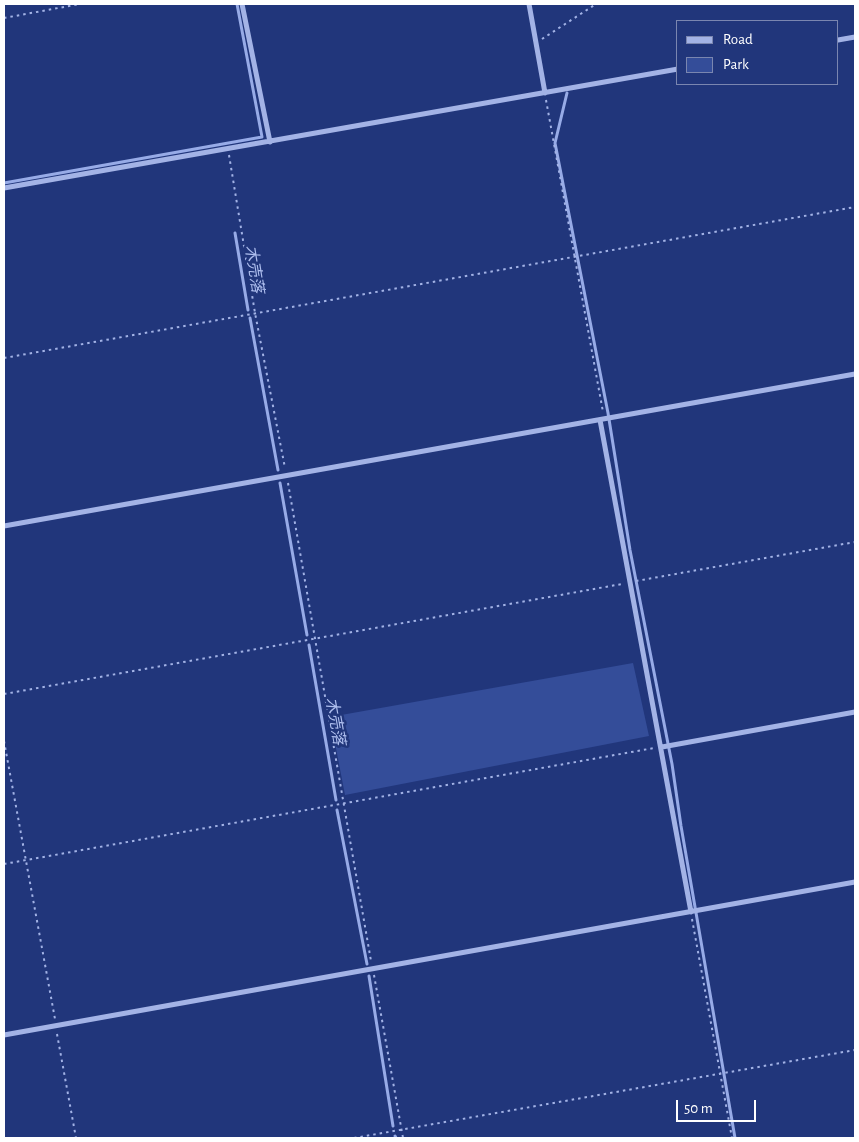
<!DOCTYPE html>
<html>
<head>
<meta charset="utf-8">
<style>
	body { margin:0 }
	#map { position:relative; width:859px; height:1142px; overflow:hidden; background:#21367b; font-family:"Alegreya Sans",sans-serif }
	canvas { display:block }
	.frame { position:absolute; inset:0; border:5px solid #fff; pointer-events:none }
	.legend { position:absolute; left:676px; top:20px; width:162px; height:65px; box-sizing:border-box; background:#21367b; border:1px solid #7a86b0; margin:0; padding:6px 9px; list-style:none; font-size:15px; color:#fff }
	.legend li { display:flex; align-items:center; gap:10px; height:25px }
	.legend b { width:25px; border:1px solid #7a86b0 }
	.scale { position:absolute; left:676px; top:1100px; width:80px; height:22px; box-sizing:border-box; border:2px solid #fff; border-top:0; padding-left:6px; font-size:15px; line-height:18px; white-space:nowrap; color:#fff; -webkit-text-stroke:4px #21367b; paint-order:stroke }
</style>
</head>
<body>
<div id="map">
<canvas width="859" height="1142"></canvas>
<div class="frame"></div>
<ul class="legend">
<li><b style="height:6px;background:#a3b3e6"></b>Road</li>
<li><b style="height:14px;background:#344d99"></b>Park</li>
</ul>
<div class="scale">50 m</div>
</div>
<script>
const ctx = document.querySelector('canvas').getContext('2d');
ctx.lineJoin = 'round';
function fillPath(path, color) { ctx.fillStyle = color; ctx.fill(path, 'evenodd'); }
const toPath = rows => new Path2D(rows.map(r => 'M' + r).join(''));
function trace(path, color, width, dash) { ctx.strokeStyle = color; ctx.lineWidth = width; ctx.lineCap = dash ? 'butt' : 'round'; ctx.setLineDash(dash || []); ctx.stroke(path); }
function label(font, color, halo, rows, align = 'center') {
  ctx.font = font + ' "Alegreya Sans","Noto Sans JP",sans-serif'; ctx.lineWidth = 5; ctx.setLineDash([]); ctx.textBaseline = 'middle'; ctx.strokeStyle = halo; ctx.fillStyle = color; for (const [text, x, y, turn = 0] of rows) {
    ctx.save(); ctx.translate(x, y); ctx.rotate((+turn || 0) * Math.PI / 180); ctx.textAlign = isNaN(turn) ? turn : align; if (halo) ctx.strokeText(text, 0, 0); ctx.fillText(text, 0, 0); ctx.restore();
  }
}
fillPath(toPath([
	[633,663,649,736,345,795,330,717]
]), '#344d99');
trace(toPath([
	[567,93,555,143,608,413,630,550,672,764,681,826,735,1138],
	[4,183,262,137,237,4],
	[235,233,248,310],
	[250,318,278,470],
	[280,483,307,635],
	[309,645,336,800],
	[337,810,367,964],
	[369,976,393,1126],
	[395,1136,396,1138]
]), '#97abe7', 3);
trace(toPath([
	[4,18,80,4],
	[542,39,596,4],
	[546,100,603,412],
	[229,155,255,313,285,468],
	[4,358,855,207],
	[288,483,371,961],
	[636,581,855,542],
	[4,694,622,584],
	[4,741,55,1019],
	[4,864,654,748],
	[692,919,732,1138],
	[374,975,403,1138],
	[57,1034,76,1138],
	[354,1138,855,1050]
]), '#a3b3e6', 2, [2.5, 4]);
trace(toPath([
	[242,4,270,142],
	[529,4,545,93],
	[838,40,855,37],
	[4,188,678,69],
	[600,420,691,912],
	[4,526,855,374],
	[662,747,855,712],
	[4,1035,855,882]
]), '#a3b3e6', 5);
label('italic 16px', '#aebeee', '#21367b', [
	["木売落",254,269,81],
	["木売落",335,721,80]
]);
</script>
</body>
</html>
